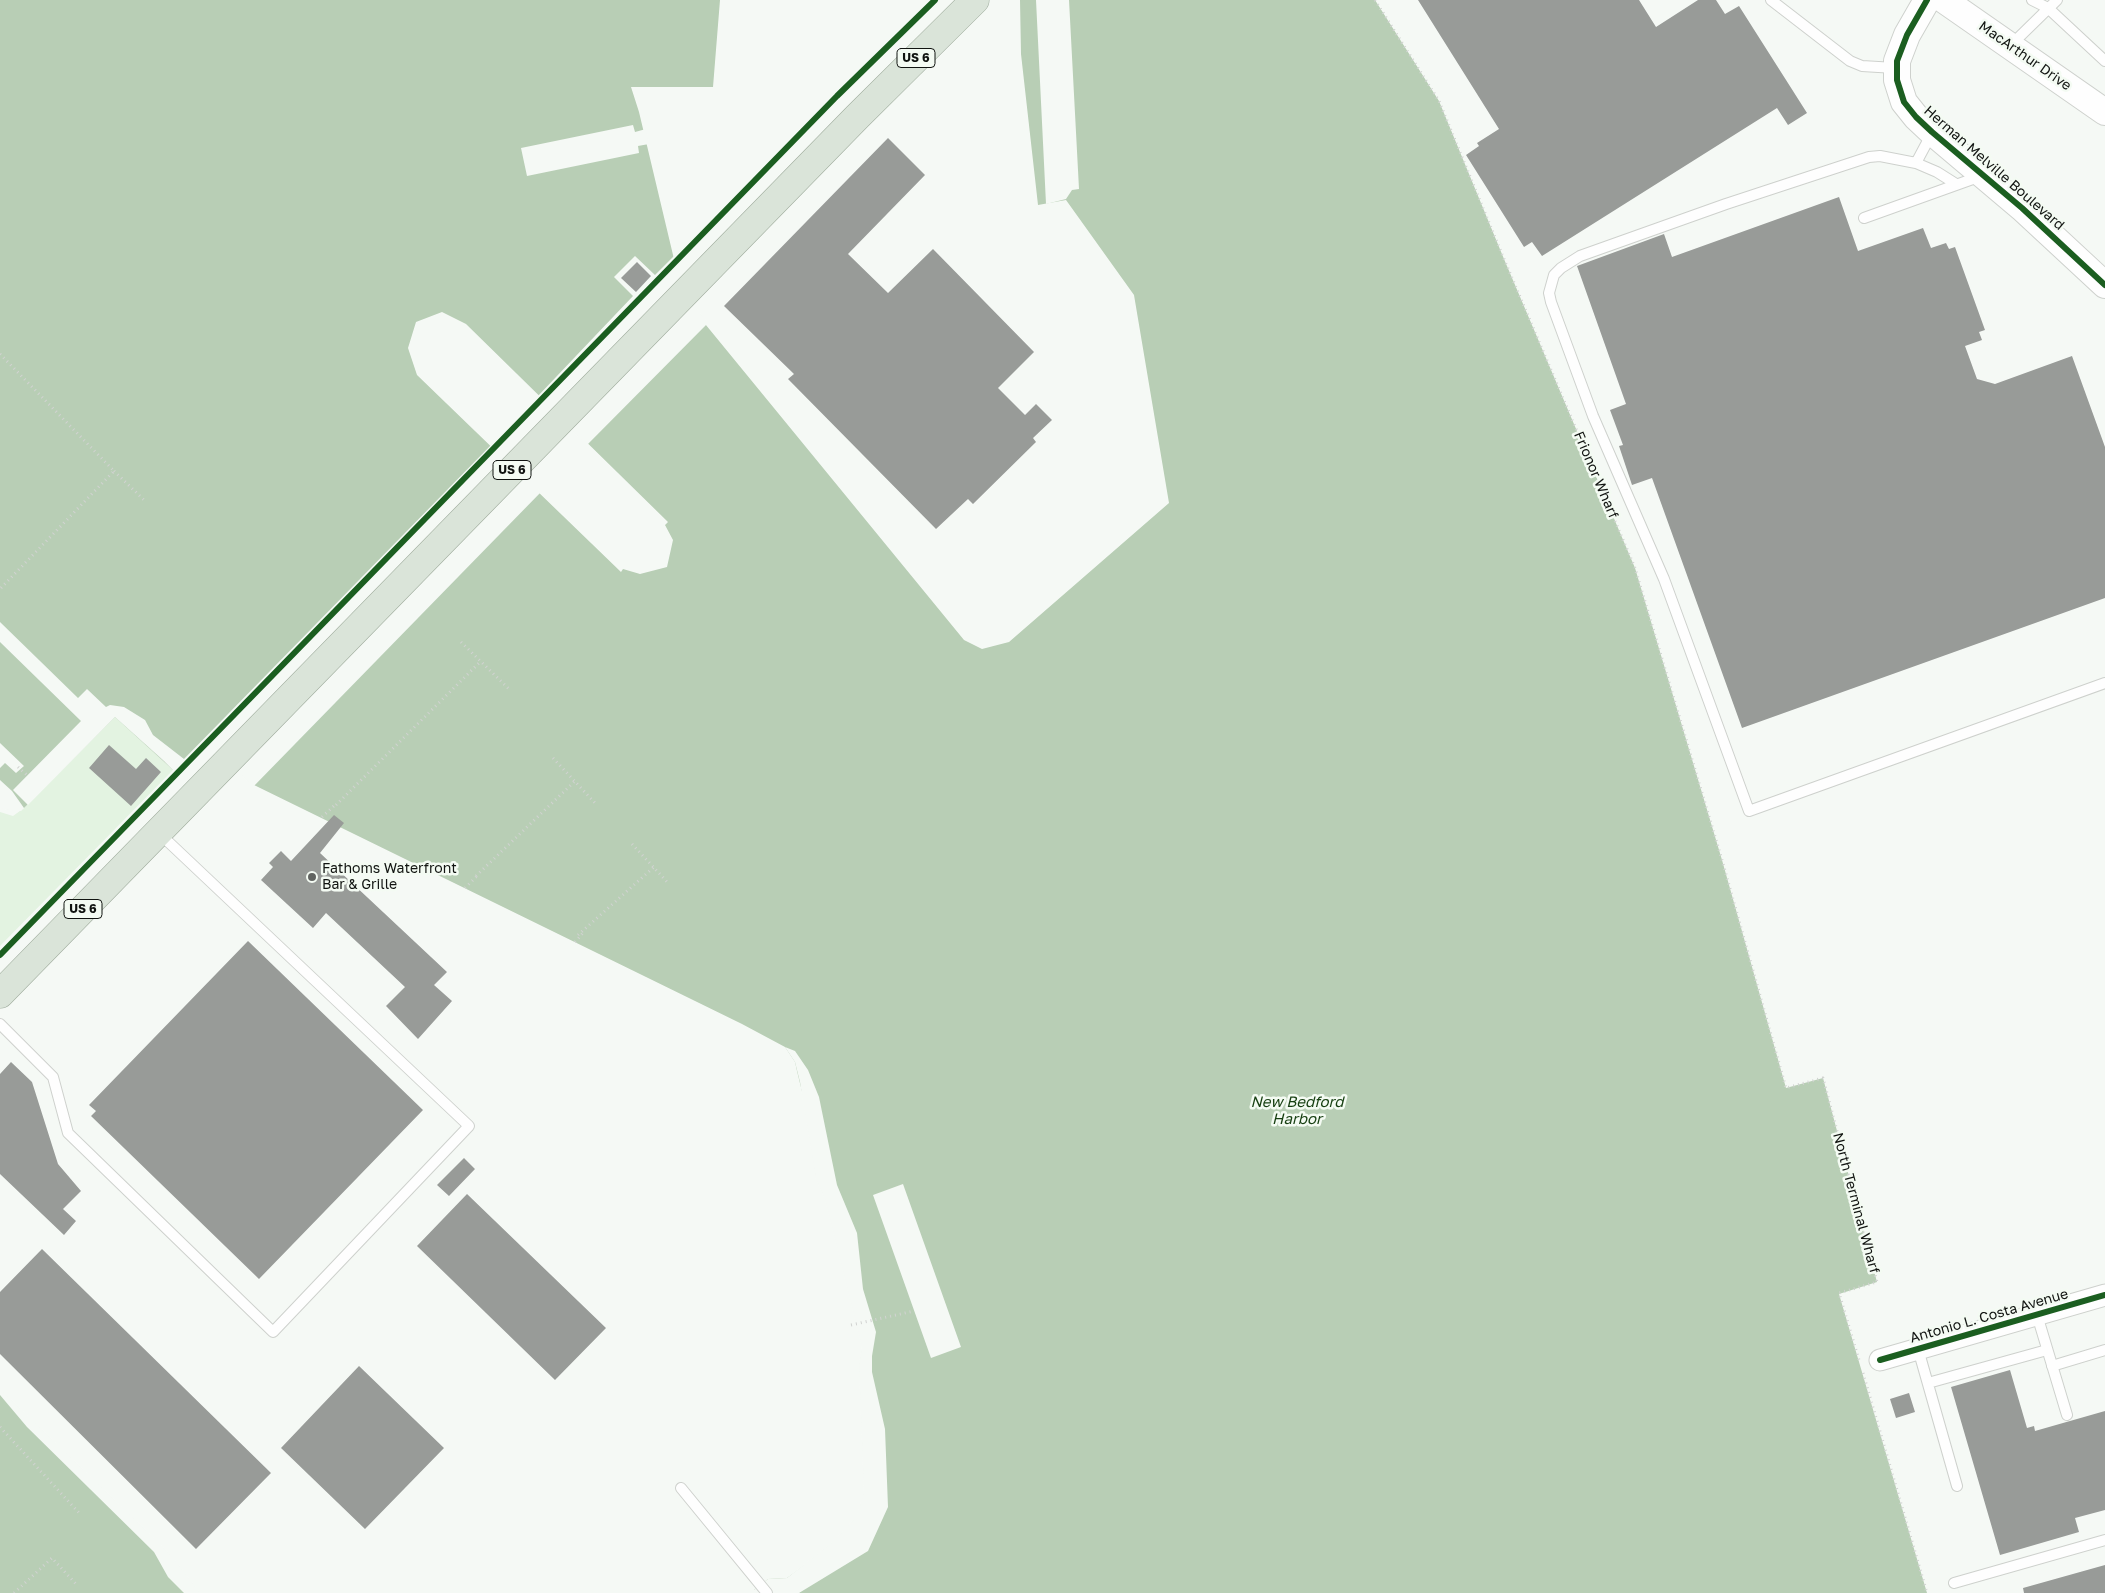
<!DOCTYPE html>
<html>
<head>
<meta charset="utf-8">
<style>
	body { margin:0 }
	canvas { display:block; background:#f5f9f5 }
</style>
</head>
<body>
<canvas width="2105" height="1593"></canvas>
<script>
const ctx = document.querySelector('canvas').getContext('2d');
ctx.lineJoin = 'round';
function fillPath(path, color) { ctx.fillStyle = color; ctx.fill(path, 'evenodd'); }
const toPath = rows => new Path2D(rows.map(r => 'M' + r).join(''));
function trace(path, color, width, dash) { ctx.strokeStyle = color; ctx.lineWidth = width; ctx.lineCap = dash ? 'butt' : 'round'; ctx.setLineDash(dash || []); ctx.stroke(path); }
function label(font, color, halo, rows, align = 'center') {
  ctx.font = font + ' "Golos Text",sans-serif'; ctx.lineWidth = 5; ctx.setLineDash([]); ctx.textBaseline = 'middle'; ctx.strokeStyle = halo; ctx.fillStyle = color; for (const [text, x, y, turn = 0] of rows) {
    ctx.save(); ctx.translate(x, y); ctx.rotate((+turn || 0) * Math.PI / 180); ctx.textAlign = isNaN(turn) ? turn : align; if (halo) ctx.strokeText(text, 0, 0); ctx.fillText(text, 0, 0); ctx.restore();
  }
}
fillPath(toPath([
	[115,716,173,770,0,946,0,812,13,816,24,808]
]), '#e3f3e1');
fillPath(toPath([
	[0,0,720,0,713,87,631,87,639,112,683,297,964,640,982,649,1009,642,1169,503,1134,295,1066,200,1038,205,1021,54,1020,0,1375,0,1439,101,1504,259,1635,568,1722,860,1786,1088,1823,1078,1877,1282,1839,1294,1927,1593,754,1593,754,1590,768,1579,787,1578,836,1542,859,1517,867,1492,864,1346,797,1071,795,1062,785,1047,742,1024,254,785,209,736,173,770,115,717,24,808,13,809,0,805],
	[442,312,466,324,668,522,665,525,673,540,667,567,640,574,623,569,621,572,417,375,408,348,416,322],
	[0,1391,198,1593,0,1593]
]), '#b8ceb5');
fillPath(toPath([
	[1036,0,1069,0,1079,189,1072,190,1066,199,1046,204],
	[633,125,635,132,646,129,649,144,638,146,639,153,527,176,521,148],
	[676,254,686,296,708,323,587,445,537,397,633,296,614,277,635,256,655,275],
	[492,444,541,492,253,787,208,739,175,772,172,772,173,770,164,761,115,717,28,805,13,790,81,721,0,642,0,622,78,698,87,689,106,707,110,705,124,707,145,720,153,735,184,759],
	[0,743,24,766,16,773,5,763,0,768],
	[0,780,12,791,24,808,21,811,13,811,0,808],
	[785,1047,795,1051,808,1070,819,1097,837,1185,857,1233,863,1289,876,1332,872,1356,872,1372,885,1429,888,1507,868,1551,799,1593,754,1593,754,1590,768,1579,787,1578,834,1541,857,1516,864,1492,859,1365,862,1347,825,1199,816,1179,800,1082,795,1062],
	[903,1184,961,1347,931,1358,873,1195],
	[0,1389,157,1541,174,1559,200,1593,184,1593,168,1577,154,1552,27,1427,0,1395]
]), '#f5f9f5');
fillPath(toPath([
	[1418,0,1639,0,1656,27,1698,0,1716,0,1725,14,1739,6,1807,113,1788,125,1777,108,1542,256,1532,242,1524,247,1466,155,1479,146,1477,143,1499,129],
	[888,138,925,175,848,254,888,293,933,249,1034,352,998,388,1025,415,1036,404,1052,420,1033,438,1036,442,973,504,968,499,936,529,788,379,794,374,724,306],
	[1839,197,1858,251,1923,228,1931,248,1946,243,1949,249,1955,247,1985,330,1979,332,1982,340,1965,346,1977,379,1995,384,2072,356,2105,447,2105,598,1742,728,1652,478,1632,485,1619,446,1623,445,1610,410,1626,404,1577,266,1664,234,1672,257],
	[637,262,651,276,636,292,621,278],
	[109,745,136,769,146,758,161,772,131,806,89,768],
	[334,815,344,823,320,853,447,972,434,985,452,1001,418,1039,386,1006,405,987,326,913,313,928,261,880,273,867,269,863,281,851,291,861],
	[248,941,423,1110,259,1279,91,1116,96,1111,89,1105],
	[11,1062,32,1082,58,1164,81,1191,63,1209,76,1221,64,1235,0,1174,0,1074],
	[464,1158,475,1169,449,1196,437,1185],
	[467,1194,606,1328,555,1380,417,1246],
	[42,1249,271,1473,196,1549,0,1354,0,1292],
	[359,1366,444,1448,365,1529,281,1448],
	[2010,1370,2027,1428,2034,1426,2035,1431,2105,1411,2105,1510,2075,1518,2079,1532,2000,1555,1951,1387],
	[1909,1393,1915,1412,1896,1418,1890,1399],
	[2105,1565,2105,1593,2024,1593,2023,1588]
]), '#989b98');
const service = toPath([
	[1771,0,1850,61,1862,66,1895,68],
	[2032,0,2048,8,2105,61],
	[2011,45,2057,0],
	[1916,163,1932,133],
	[1956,184,1937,172,1916,163,1880,156,1869,157,1726,204,1580,256,1561,268,1554,275,1549,293,1551,302,1593,416,1664,579,1749,811,2105,683],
	[1864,218,1981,176],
	[0,1024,53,1077,68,1133,273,1332,469,1126,160,834],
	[2037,1315,2067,1415],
	[1918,1349,1957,1486],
	[2052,1366,2105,1350],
	[1928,1383,2047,1350],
	[681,1488,767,1593],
	[1954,1583,2105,1540]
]);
const minor = toPath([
	[1880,1360,2105,1295]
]);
const tertiary = toPath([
	[1927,0,1907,35,1897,61,1897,80,1904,102,1916,117,1932,132,2022,208,2105,285],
	[1944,0,2105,112]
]);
const trunk = toPath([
	[0,994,857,117,975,0]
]);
trace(service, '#ced1cd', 12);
trace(minor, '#ced1cd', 23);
trace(tertiary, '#ced1cd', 28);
trace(trunk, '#9fac9d', 29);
trace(toPath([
	[1375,0,1439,101,1504,259,1635,568,1722,860,1786,1088,1823,1078,1877,1282,1839,1293,1859,1360],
	[0,354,114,471,0,589],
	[114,471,144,500],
	[461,642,511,691],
	[553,758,596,804],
	[18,767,28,776],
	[336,805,481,661],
	[322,817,336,804],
	[632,844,669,884],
	[476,876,575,781],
	[465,888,477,876],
	[578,935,654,867],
	[575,942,583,933],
	[851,1325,914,1311],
	[1863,1373,1927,1593],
	[0,1427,81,1515],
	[14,1593,52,1558,76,1584]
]), '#d1d3d1', 3, [1, 4]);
trace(service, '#fefefe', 10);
trace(minor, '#fefefe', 21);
trace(tertiary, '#fefefe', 26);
trace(trunk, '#dae4d9', 28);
trace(toPath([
	[1927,0,1907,35,1897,61,1897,80,1904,102,1916,117,1932,132,2022,208,2105,285],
	[0,955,837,96,935,0],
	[1880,1360,2105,1295]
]), '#1b5e20', 6);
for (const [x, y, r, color] of [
	[312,877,5,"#616461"]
]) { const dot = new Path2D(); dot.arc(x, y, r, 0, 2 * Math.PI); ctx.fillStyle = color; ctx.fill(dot); trace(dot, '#f4fbf3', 2); }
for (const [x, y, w] of [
	[916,58,38],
	[512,470,38],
	[83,909,38]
]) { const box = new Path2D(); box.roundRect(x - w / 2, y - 9.5, w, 19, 4); ctx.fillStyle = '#f4fbf3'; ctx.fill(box); trace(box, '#111411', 1); }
label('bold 12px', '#111411', null, [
	["US 6",916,58],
	["US 6",512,470],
	["US 6",83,909]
]);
label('14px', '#111411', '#f4fbf3', [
	["MacArthur Drive",2025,56,35],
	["Herman Melville Boulevard",1994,168,41],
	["Frionor Wharf",1596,475,67],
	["North Terminal Wharf",1856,1203,75],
	["Antonio L. Costa Avenue",1989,1316,-16]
]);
label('14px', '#111411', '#f4fbf3', [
	["Fathoms Waterfront",322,869],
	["Bar & Grille",322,885]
], 'left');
label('italic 15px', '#163f11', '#f4fbf3', [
	["New Bedford",1297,1102],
	["Harbor",1297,1119]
]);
</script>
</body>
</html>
